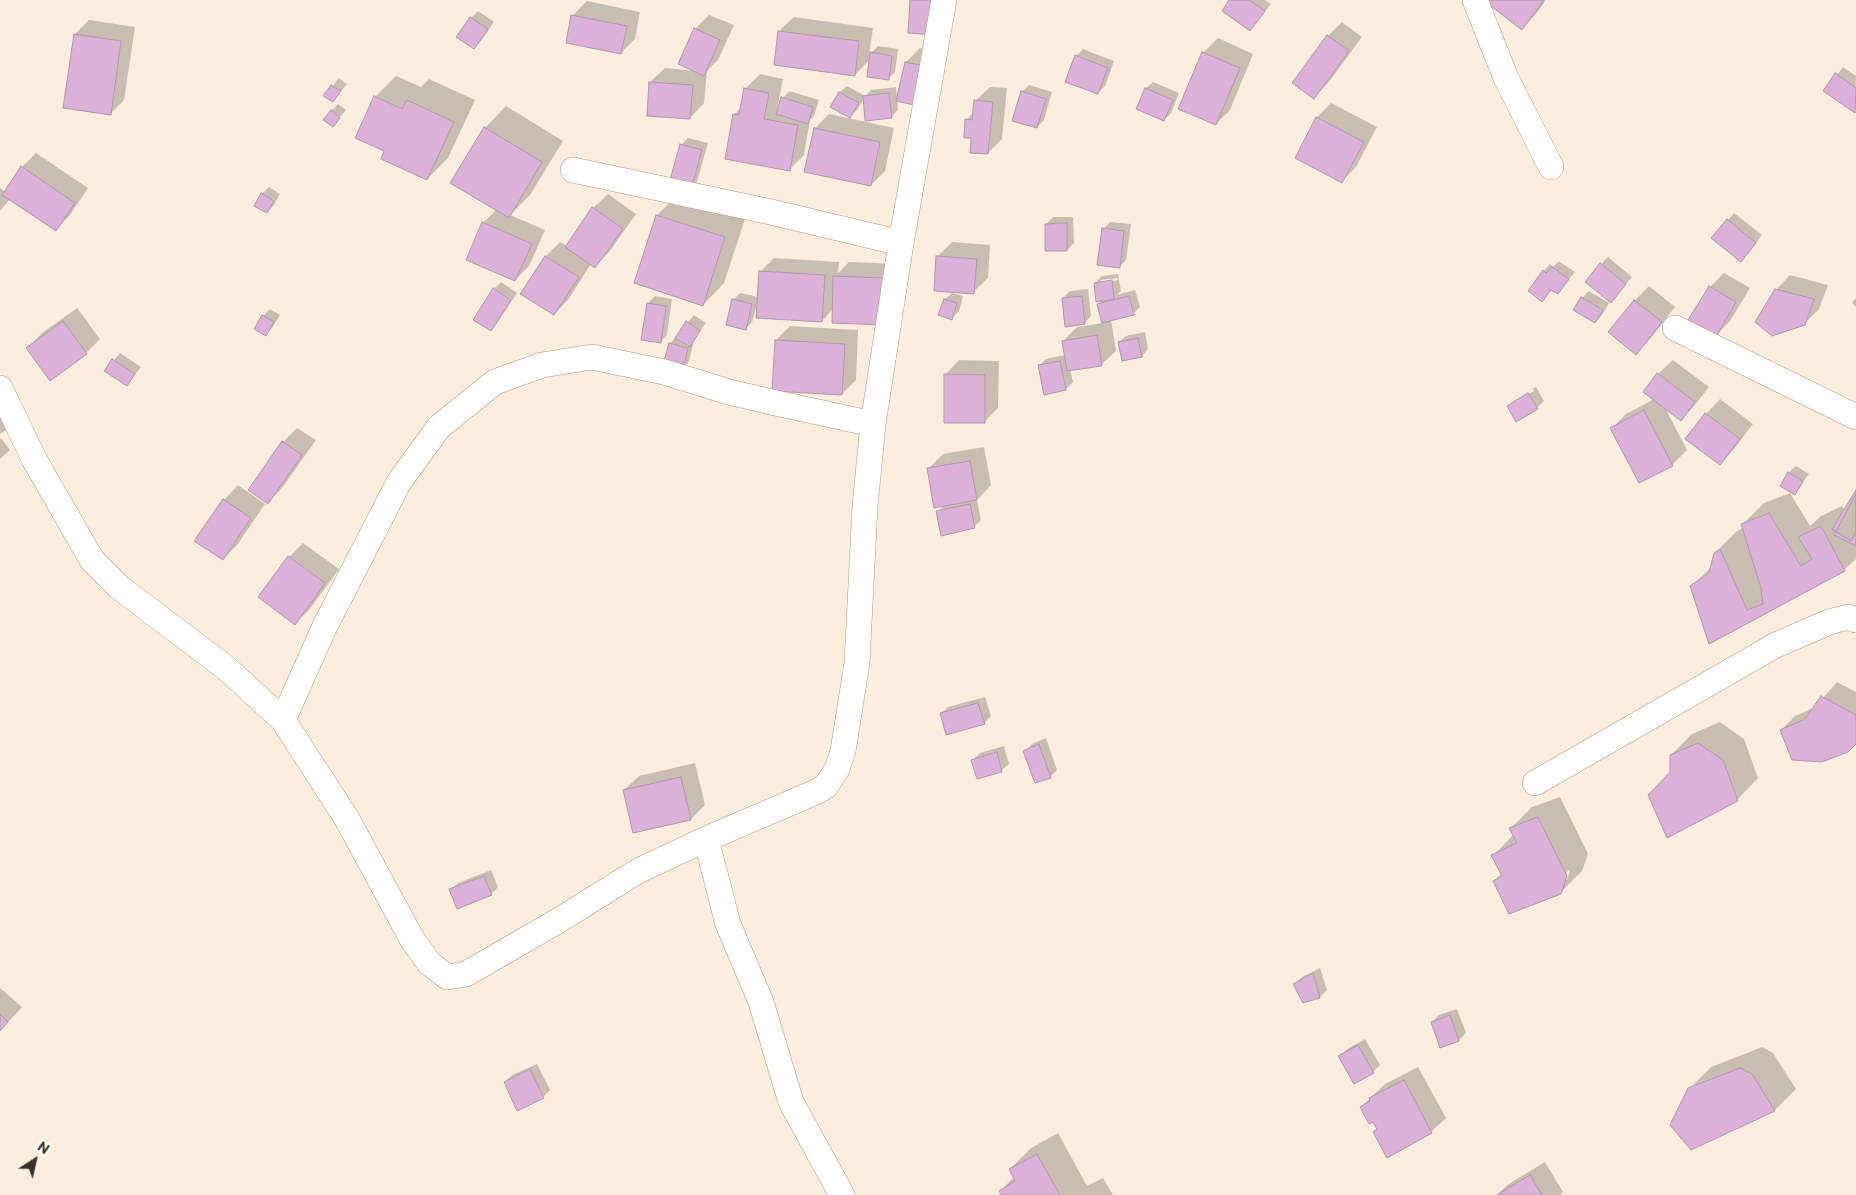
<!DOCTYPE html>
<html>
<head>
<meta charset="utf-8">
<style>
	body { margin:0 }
	#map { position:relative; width:1856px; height:1195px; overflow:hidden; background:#fceddf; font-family:Commissioner,sans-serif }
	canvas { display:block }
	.north { position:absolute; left:10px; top:1135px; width:50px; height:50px; -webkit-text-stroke:4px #fff; paint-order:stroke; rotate:35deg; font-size:14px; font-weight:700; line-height:20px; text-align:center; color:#3a3027 }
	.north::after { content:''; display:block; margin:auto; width:18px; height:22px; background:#3a3027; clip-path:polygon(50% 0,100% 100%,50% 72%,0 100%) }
</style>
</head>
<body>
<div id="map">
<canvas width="1856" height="1195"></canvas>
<div class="north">N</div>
</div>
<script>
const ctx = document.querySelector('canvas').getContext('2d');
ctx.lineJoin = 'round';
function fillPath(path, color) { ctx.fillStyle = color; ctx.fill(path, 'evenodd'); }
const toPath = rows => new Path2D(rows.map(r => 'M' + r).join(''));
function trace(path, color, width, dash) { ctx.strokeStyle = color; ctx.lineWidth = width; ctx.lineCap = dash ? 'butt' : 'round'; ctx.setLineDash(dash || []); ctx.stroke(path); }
fillPath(toPath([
	[1231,0,1265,0,1271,4,1250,30],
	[1484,0,1546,0,1536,14,1522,28],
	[587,1,640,12,635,39,621,53,572,16],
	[478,11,494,22,481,41,474,48,471,18],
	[709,15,734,25,718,60,707,71,704,103,690,118,650,82,665,68,695,71,695,29],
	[794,17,873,28,869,55,878,46,898,49,895,72,888,79,871,58,855,75,779,31],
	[89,20,135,27,124,100,110,114,64,107,75,34],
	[1342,22,1362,37,1328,83,1314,97,1328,36],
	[1218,38,1253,54,1230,110,1216,124,1203,53],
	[920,48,944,53,937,92,906,62],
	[1083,49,1114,61,1105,86,1098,93,1076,56],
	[1843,67,1856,76,1855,111,1825,91],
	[760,74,783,79,777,109,779,110,783,98,789,91,819,100,814,116,810,120,804,155,790,169,727,158,735,114,742,106,745,89],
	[396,76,421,87,429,79,475,100,448,158,427,179,385,151,375,97],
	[339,78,347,84,333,101,325,96],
	[1153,82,1179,93,1171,113,1164,120,1146,88],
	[1029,85,1052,92,1044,120,1037,127,1022,92],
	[847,86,865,96,871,90,896,87,898,110,891,117,864,98,857,110,850,117,832,106,840,92],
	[990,87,1007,88,1002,139,988,153,973,137,966,120,974,112,975,101],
	[1331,103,1377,127,1356,167,1342,181,1296,157,1317,117],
	[338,104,346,110,332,126,331,111],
	[506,106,563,141,530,195,510,215,545,230,529,266,515,280,483,223,497,209,485,128],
	[829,114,894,128,885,171,871,185,806,171,815,128],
	[688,138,708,143,696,185,669,186,682,144],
	[36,153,88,188,70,215,56,229,10,199,0,211,0,188,5,192,22,167],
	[269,187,280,194,274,205,267,212,262,194],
	[608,194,636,214,609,252,595,267,591,264,568,300,554,314,522,294,546,256,560,242,567,246,593,208],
	[679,194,746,216,724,283,703,305,636,283,657,215],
	[1734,213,1762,235,1748,254,1728,220],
	[1053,217,1073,217,1074,243,1067,250,1046,224],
	[1110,222,1131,224,1126,260,1119,267,1103,229],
	[952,242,990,245,988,278,973,292,937,257],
	[1608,257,1632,277,1611,301,1601,264],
	[774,258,839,262,838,273,849,262,897,264,896,309,833,309,822,321,757,304,752,322,745,329,733,300,740,293,758,297,760,272],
	[1559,261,1575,272,1557,293,1552,289,1542,300,1544,271,1550,264,1553,267],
	[1724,273,1750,288,1730,321,1716,335,1710,287],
	[1118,274,1121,291,1117,295,1135,290,1140,307,1133,314,1111,320,1116,351,1101,365,1070,369,1073,382,1066,389,1039,366,1046,359,1065,355,1063,341,1077,327,1103,323,1098,304,1104,299,1095,283,1102,276],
	[1118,278,1118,280,1101,283,1101,280],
	[1790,275,1828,285,1819,309,1804,324,1776,290],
	[501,282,517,293,497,323,491,329,474,319,494,289],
	[1649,286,1675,307,1650,339,1636,353,1634,301],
	[1088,289,1091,316,1085,323,1063,298,1070,291],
	[1589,291,1609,303,1602,315,1595,322,1582,298],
	[952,293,963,296,959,311,952,318,945,299],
	[655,296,672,299,667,335,660,342,648,303],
	[1856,298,1856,307,1852,303],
	[77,308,100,339,86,353,28,348,42,333],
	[270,309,280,315,272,328,265,334,256,328,263,316],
	[694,315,706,323,694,340,689,361,683,368,670,344],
	[790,326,858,330,856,380,842,394,776,340],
	[1145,332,1148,349,1142,356,1119,342,1126,336],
	[120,353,141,367,127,385,106,370],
	[959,360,999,361,998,408,984,422,945,375],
	[1673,360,1709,387,1695,405,1681,419,1664,406,1687,450,1672,465,1640,481,1612,428,1626,414,1654,399,1645,392,1658,374],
	[1536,387,1544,401,1537,408,1509,406,1515,400,1515,402,1534,391,1533,389,1515,399],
	[1720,399,1753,424,1734,449,1720,463,1687,438,1706,414],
	[0,407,11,427,0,434],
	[297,428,316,440,282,488,268,502,250,489,283,442],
	[1,438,10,450,0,459,0,439],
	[984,447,991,485,977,500,981,520,974,527,937,512,945,505,929,468,943,454],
	[1796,466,1809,474,1794,493,1782,485,1789,472],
	[238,485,265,504,237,545,223,559,224,500],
	[1856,492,1856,559,1844,570,1710,642,1692,586,1712,566,1715,553,1736,532,1744,527,1743,524,1764,503,1790,493,1810,526,1821,516,1842,506,1845,511],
	[303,543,339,569,309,610,295,624,289,557],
	[1837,682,1856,692,1856,742,1781,730,1795,716,1815,707],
	[985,697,991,716,984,723,941,714,948,707],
	[1720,722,1744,739,1758,778,1737,800,1671,773,1671,755,1692,734],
	[1046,738,1057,770,1050,777,1025,751,1032,744],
	[1004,746,1009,764,1002,770,978,777,973,760,980,753],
	[695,763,705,805,691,819,624,790,639,776],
	[1560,797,1588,854,1582,871,1560,893,1494,881,1502,873,1493,856,1514,834,1511,828,1532,807],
	[1568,870,1570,870,1567,880,1564,880],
	[491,870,498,887,491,894,451,890,458,883],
	[1320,968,1327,990,1320,997,1303,1001,1295,984,1302,977],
	[0,988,22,1007,0,1031],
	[1457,1009,1466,1033,1459,1040,1441,1046,1432,1022,1439,1015],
	[1365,1039,1380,1065,1373,1072,1340,1056,1347,1049],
	[1762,1047,1773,1053,1796,1089,1775,1110,1692,1148,1689,1089,1711,1067],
	[537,1064,550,1090,543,1097,505,1082,512,1075],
	[1418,1067,1446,1118,1431,1132,1378,1128,1361,1107,1385,1084],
	[1058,1133,1087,1186,1103,1178,1113,1195,1002,1195,1000,1191,1014,1177,1010,1169,1031,1148],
	[1545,1162,1563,1192,1560,1195,1497,1195,1507,1185]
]), '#0003');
const building = toPath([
	[910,0,938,0,936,35,908,33,910,0],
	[1229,0,1249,0,1265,11,1250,31,1222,11,1229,0],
	[1483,0,1544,0,1522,30,1483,0],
	[571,15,627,26,621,54,566,43,571,15],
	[470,17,488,29,474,49,456,37,470,17],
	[694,28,720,40,704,76,678,64,694,28],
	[778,31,859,41,855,76,774,65,778,31],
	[74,34,121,41,111,115,63,108,74,34],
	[1327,35,1349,51,1314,99,1292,83,1327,35],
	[870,52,892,56,889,80,867,77,870,52],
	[1202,52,1240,68,1216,125,1178,109,1202,52],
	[1075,55,1108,68,1098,94,1065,82,1075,55],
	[905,62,931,67,923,107,896,101,905,62],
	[1835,73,1856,88,1855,113,1823,91,1835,73],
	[649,82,693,85,690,119,647,116,649,82],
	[331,85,341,91,333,102,323,96,331,85],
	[744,88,769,93,764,119,798,125,790,171,725,159,733,114,739,115,744,88],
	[1145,88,1173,100,1164,121,1136,109,1145,88],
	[1021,91,1046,99,1037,128,1012,121,1021,91],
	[839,92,859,103,850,118,830,107,839,92],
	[889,93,892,118,865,121,863,96,889,93],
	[374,96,402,109,407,100,454,122,427,180,381,159,384,151,355,138,374,96],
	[781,97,813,107,808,124,776,114,781,97],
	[974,100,993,102,988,154,970,153,971,138,964,138,965,119,972,120,974,100],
	[331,110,340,118,333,127,323,120,331,110],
	[1316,117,1364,142,1342,183,1295,158,1316,117],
	[484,127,542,162,509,218,450,183,484,127],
	[814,128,880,142,871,186,804,172,814,128],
	[680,144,702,150,690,193,668,187,680,144],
	[21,166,75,203,56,231,2,195,21,166],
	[261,193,274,201,267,213,254,206,261,193],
	[592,207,623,229,595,268,565,247,592,207],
	[656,215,725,237,703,306,634,283,656,215],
	[1727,219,1756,243,1741,262,1711,238,1727,219],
	[482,222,532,244,515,281,466,260,482,222],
	[1067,223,1067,251,1045,251,1045,224,1067,223],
	[1102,228,1124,231,1120,268,1097,265,1102,228],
	[545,256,579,277,554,315,520,294,545,256],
	[936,256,977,259,974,294,934,291,936,256],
	[1600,263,1626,284,1611,303,1585,282,1600,263],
	[1552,267,1569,279,1558,294,1551,290,1542,302,1528,291,1543,270,1546,273,1552,267],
	[759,271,825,275,822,322,756,318,759,271],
	[833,276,884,278,883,325,832,323,833,276],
	[1112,280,1114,299,1096,302,1094,283,1112,280],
	[1709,286,1736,302,1716,337,1688,320,1709,286],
	[493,288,511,300,491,331,473,320,493,288],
	[1775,289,1814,299,1805,325,1772,336,1755,322,1775,289],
	[1082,296,1085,324,1065,327,1062,298,1082,296],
	[1129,296,1134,315,1102,323,1097,304,1129,296],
	[1581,297,1603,310,1595,323,1573,310,1581,297],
	[732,299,752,304,746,330,726,325,732,299],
	[944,299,957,303,952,320,938,315,944,299],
	[1634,300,1662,322,1636,355,1608,332,1634,300],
	[647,303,666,306,661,343,641,340,647,303],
	[262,315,274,322,266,336,254,329,262,315],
	[63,321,87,354,50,381,26,348,63,321],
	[686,321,700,331,690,347,675,338,686,321],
	[1097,335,1102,366,1067,371,1062,341,1097,335],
	[1138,338,1142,357,1122,361,1118,342,1138,338],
	[775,340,845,344,842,395,772,391,775,340],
	[669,343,688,348,683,370,663,365,669,343],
	[112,359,135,374,127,386,104,371,112,359],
	[1060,361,1066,390,1044,395,1038,365,1060,361],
	[1657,373,1695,402,1681,421,1643,392,1657,373],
	[944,374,985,375,985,423,944,423,944,374],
	[1528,393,1538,409,1516,422,1507,406,1528,393],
	[1644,410,1673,466,1639,483,1610,428,1644,410],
	[1705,413,1740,439,1720,465,1685,439,1705,413],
	[282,441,302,455,268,504,248,490,282,441],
	[970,461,977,500,934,508,927,468,970,461],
	[1788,472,1803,481,1795,495,1780,486,1788,472],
	[1856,490,1856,532,1851,541,1832,529,1856,490],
	[1856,494,1856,546,1834,535,1856,494],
	[223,499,251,518,223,560,194,541,223,499],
	[970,504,975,528,941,536,936,511,970,504],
	[1769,513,1801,566,1812,559,1798,537,1821,526,1845,571,1709,644,1690,586,1709,573,1714,553,1720,549,1747,610,1763,604,1761,588,1741,524,1769,513],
	[288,556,325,583,295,625,258,597,288,556],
	[1821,696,1856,715,1856,744,1848,752,1822,762,1792,760,1780,730,1805,719,1821,696],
	[978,703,985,724,946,735,940,713,978,703],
	[1698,743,1723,760,1738,801,1667,838,1648,795,1670,772,1670,755,1698,743],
	[1039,744,1051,778,1035,783,1023,751,1039,744],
	[997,752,1002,772,977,779,971,760,997,752],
	[681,777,691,820,633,833,623,790,681,777],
	[1538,817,1567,876,1561,894,1509,914,1493,881,1502,876,1491,855,1517,843,1509,828,1538,817],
	[484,876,492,895,457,909,449,889,484,876],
	[1313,973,1320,998,1303,1003,1293,984,1313,973],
	[0,1014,8,1022,0,1031,0,1014],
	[1450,1015,1459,1041,1440,1048,1431,1022,1450,1015],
	[1358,1045,1374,1073,1354,1084,1338,1056,1358,1045],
	[1740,1068,1752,1074,1775,1111,1691,1150,1670,1125,1688,1088,1740,1068],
	[530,1069,544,1098,517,1111,504,1082,530,1069],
	[1404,1080,1432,1133,1387,1158,1373,1132,1377,1129,1373,1122,1369,1124,1360,1107,1370,1101,1369,1098,1404,1080],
	[1037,1154,1060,1195,1001,1195,999,1191,1015,1181,1009,1169,1037,1154],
	[1530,1175,1542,1195,1497,1195,1530,1175]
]);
fillPath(building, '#dbb0d9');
trace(building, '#ae97ad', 1);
const minor = toPath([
	[1475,0,1506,78,1551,167],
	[573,170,771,212,901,243],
	[1675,328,1856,417],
	[0,388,34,459,92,560,119,587,226,668,283,720,347,819,412,939,429,963,447,977,466,974,561,919,638,871,706,839,816,792,826,786,837,769,843,751,857,663,865,506,873,424,901,243,944,0],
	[283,720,325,626,399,482,439,427,495,382,542,365,592,357,664,372,729,392,776,403,873,424],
	[1535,783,1776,645,1829,622,1848,617,1856,620],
	[706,839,728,924,761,1002,791,1102,842,1195]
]);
trace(minor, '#ae9681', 26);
trace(minor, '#fff', 25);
</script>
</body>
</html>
